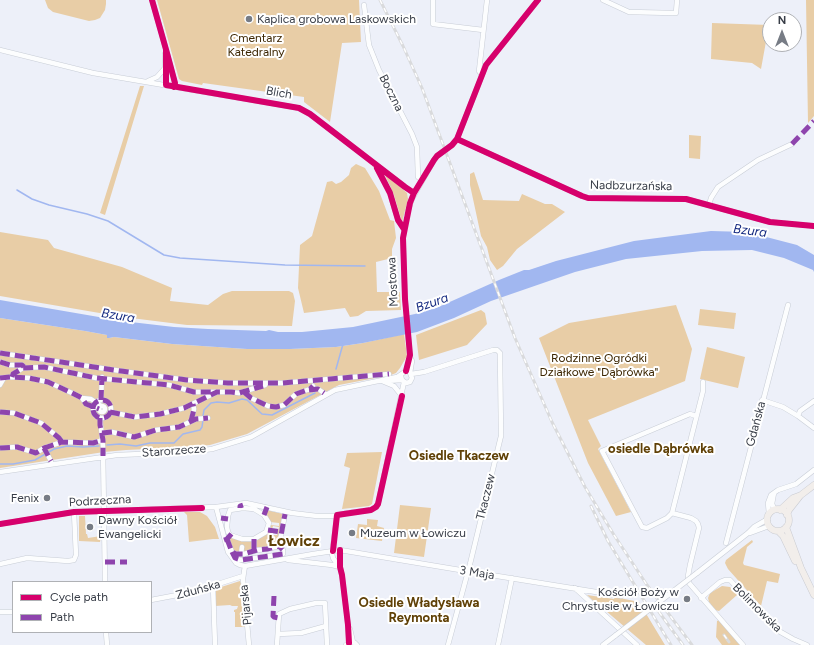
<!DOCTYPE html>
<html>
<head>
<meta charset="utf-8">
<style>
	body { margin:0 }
	#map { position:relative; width:814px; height:645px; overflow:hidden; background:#edf0f9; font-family:Figtree,sans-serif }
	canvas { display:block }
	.legend { position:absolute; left:12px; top:581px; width:140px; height:52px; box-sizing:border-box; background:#fff; border:1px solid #afb1b5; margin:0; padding:5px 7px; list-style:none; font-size:12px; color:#383d47 }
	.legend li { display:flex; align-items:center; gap:8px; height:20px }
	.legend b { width:20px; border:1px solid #afb1b5 }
	.north { position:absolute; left:762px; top:12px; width:40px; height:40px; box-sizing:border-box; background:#fff; border:1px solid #afb1b5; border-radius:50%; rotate:0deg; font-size:11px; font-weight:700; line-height:16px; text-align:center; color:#383d47 }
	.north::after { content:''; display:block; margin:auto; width:14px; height:18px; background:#777c85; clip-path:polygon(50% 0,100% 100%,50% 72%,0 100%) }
</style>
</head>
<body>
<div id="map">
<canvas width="814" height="645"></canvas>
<ul class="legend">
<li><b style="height:5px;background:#d6006c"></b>Cycle path</li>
<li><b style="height:5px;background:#8e44ad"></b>Path</li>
</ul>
<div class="north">N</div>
</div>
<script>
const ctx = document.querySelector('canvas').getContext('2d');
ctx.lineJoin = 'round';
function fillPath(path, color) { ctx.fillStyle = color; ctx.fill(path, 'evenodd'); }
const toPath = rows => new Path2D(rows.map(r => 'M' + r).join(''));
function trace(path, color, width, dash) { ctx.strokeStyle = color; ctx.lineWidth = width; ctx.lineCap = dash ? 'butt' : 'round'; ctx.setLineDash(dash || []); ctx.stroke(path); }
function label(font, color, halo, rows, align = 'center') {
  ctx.font = font + ' Figtree,sans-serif'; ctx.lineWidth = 4; ctx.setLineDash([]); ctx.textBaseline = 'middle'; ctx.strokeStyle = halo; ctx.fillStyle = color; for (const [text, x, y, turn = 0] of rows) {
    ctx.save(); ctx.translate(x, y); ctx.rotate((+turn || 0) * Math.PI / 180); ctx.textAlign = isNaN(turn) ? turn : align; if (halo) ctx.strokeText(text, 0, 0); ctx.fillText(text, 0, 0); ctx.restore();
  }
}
fillPath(toPath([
	[45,0,106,0,106,4,105,10,100,18,95,20,89,21,53,12,48,8],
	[157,0,359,0,361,42,342,43,330,122,304,102,304,97,203,83,202,85,182,81,179,79],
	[806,0,814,0,814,116,808,123],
	[712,23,769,25,761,69,752,63,711,59],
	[140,86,144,86,105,215,100,213],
	[689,135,701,136,700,159,689,158],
	[356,164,365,168,379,191,390,220,394,221,396,238,392,249,392,258,376,262,377,292,400,292,401,310,366,311,358,316,350,317,345,308,304,313,298,288,300,245,312,236,327,182,332,181,336,184,341,182,349,175,351,168],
	[474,172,483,200,519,201,522,194,545,204,552,204,565,212,517,249,503,266,497,270,490,260,487,247,481,236,470,185,470,174],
	[384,173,407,193,408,199,402,222,394,195],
	[0,232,48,240,54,248,122,267,172,288,170,301,208,305,223,294,232,291,289,291,293,293,295,301,292,326,187,325,123,317,0,296],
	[676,305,692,349,685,381,588,420,601,446,598,449,631,512,616,516,588,463,539,338,569,323],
	[700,309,736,313,734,329,698,325],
	[481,310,485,313,487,324,467,345,419,360,416,335],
	[0,318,85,331,107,335,109,338,114,337,172,344,247,349,290,349,336,347,363,343,404,334,407,356,400,368,396,373,391,375,339,385,247,434,210,445,190,447,126,450,104,452,0,468],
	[707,347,745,357,738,388,700,379],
	[382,452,372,504,369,506,342,509,350,468,344,466,347,453],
	[400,505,431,508,424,557,394,553],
	[267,510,283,514,278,545,258,548,256,547,255,540,268,531,272,532,272,535,277,535,279,527,273,526,272,529,270,526,271,525,279,526,279,523,270,522,266,514],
	[184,512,200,512,207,516,215,527,219,539,213,539,189,542,187,515],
	[79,516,85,516,86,534,87,534,88,538,101,536,100,542,79,541],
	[367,519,378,520,377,526,384,528,382,541,356,538,358,524,367,525],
	[231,536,252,540,252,549,250,551,240,553,234,551,228,539],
	[752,540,753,542,747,547,743,563,744,565,780,574,778,583,767,581,761,606,728,569,725,563,726,560],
	[240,581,242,586,246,627,235,627,235,612,234,612,234,610,237,609,238,606,232,606,230,605,215,606,215,589],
	[722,586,730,587,737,595,719,611,715,610,709,602,708,598,710,593],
	[587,595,614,599,615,597,639,602,665,645,646,645,606,611,604,607,599,606],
	[719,620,740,645,722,645,716,637,717,621]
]), '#e8cda6');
fillPath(toPath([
	[711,231,747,232,797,245,814,255,814,272,813,270,784,258,752,250,702,251,626,259,575,272,491,301,454,318,417,332,363,343,336,347,290,349,247,349,172,344,114,337,109,338,107,338,107,335,85,331,0,318,0,300,122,321,174,327,208,329,266,331,269,330,278,332,302,332,353,327,415,314,427,310,434,309,499,280,524,270,529,270,556,261,634,241]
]), '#a1b7f0');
trace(toPath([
	[17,190,32,199,49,205,87,214,108,221,164,255,180,258,285,265,365,266],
	[336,369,343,344],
	[203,416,204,410,211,403,217,402,229,403,242,399,247,400,262,414,272,415,315,393],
	[107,445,120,444,136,446,150,443,174,443,183,434,200,430,202,427,203,420],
	[0,464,13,464,35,460,54,449,67,446,83,447,99,446]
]), '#a1b7f0', 1.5);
trace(toPath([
	[273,531,278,531]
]), '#c9ccd5', 4.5, [4.5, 2]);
const minor = toPath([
	[152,0,167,53,175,83,174,87],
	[433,0,433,24,483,30],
	[603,0,629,12,673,13,676,13,677,0],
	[364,5,369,45,379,70,412,134,417,147,418,177,422,180],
	[0,50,93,73,299,108,310,114,405,187,414,193],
	[165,54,166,85],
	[482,75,479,71,487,0],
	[148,81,157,77,165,68],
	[457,139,582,196,588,198,686,199,770,222,814,226],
	[375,165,388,187,398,220,404,229],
	[709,205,711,198,718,187,758,160,792,144],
	[0,353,121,371,187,380,228,383,282,383,389,374],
	[0,362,10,365,22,365,25,368],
	[406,371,410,357],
	[411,374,424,372,493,350,497,350,500,353,501,436,470,564,448,645],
	[401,376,402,380,406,383,410,382,412,378,410,373,412,361,410,357,405,299,403,238,406,217,412,199,434,160,437,156,452,145,457,139,486,65,538,0],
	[12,377,13,374,23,368,44,367,96,378,169,385,194,392,217,392],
	[0,378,11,377,29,378,48,382,72,393,82,398,86,404,99,409],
	[382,381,394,386,402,396],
	[386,381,402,380],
	[703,382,703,391,672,513,691,518,696,521,698,524,699,528,690,565,688,576,689,583,743,645],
	[0,385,4,378],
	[310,390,318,389,324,393],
	[244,392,251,398,268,406,276,407,284,405,296,394,310,389,313,386],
	[82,398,91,399,101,406],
	'93 409a9 9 0 1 1 18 0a9 9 0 1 1-18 0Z',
	[101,400,102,377],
	[762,400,783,407,798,416,800,411,814,401],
	'99 409a3 3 0 1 1 6 0a3 3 0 1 1-6 0Z',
	[0,412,14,413,41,423,59,438,62,442],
	[110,412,135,417,160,414,184,408,217,392,231,392,239,393,265,385],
	[798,416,814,428],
	[100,418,103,447,105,582],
	[191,421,194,409,193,404],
	[102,433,112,432,134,437,156,430,179,427,196,419,208,418],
	[0,448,17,447,36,453,44,448,51,461],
	[44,448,62,442,93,443,103,440],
	[0,472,117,455,189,452,212,449,251,437,335,390,397,377,406,371],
	[774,493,772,504,775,510],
	[216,507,228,552,236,563,240,565,245,566,313,554,340,550,460,570,621,596],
	[243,508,254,509,264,515,269,523,266,532,254,539,242,539,230,535,228,532,227,527,228,516,230,510,243,508],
	[672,513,667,518,647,528,642,527,602,451,690,414,696,416],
	[769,514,768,503,771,495,778,490,796,484,814,470],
	[337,515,332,554,333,558,339,567],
	[0,524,74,512,216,507,246,503,292,513,317,516,334,516,347,513,371,510,376,507,378,504,404,382],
	[750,533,769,526],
	[227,539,232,552,236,554,244,554,257,550,267,549,279,546,285,514],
	[254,539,254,551],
	[726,543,788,305],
	[340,550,340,567,342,575,348,625,349,643],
	[241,554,242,547],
	[233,555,237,559,241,560,283,554,283,550,279,546],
	[288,560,332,565,340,567],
	[0,564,27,558,68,561,74,560,76,555,74,512],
	[245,566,244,572,243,579,249,645],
	[697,573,748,533,754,527,768,519],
	[213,586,215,645],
	[575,588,637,645],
	[701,598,720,582,725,580,730,580,761,614,777,630,793,639,807,645],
	[151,600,193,592,243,576],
	[0,612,13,612],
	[350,629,353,642],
	[106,632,107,645],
	[278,634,301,633,326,626],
	[277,645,279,614,290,609,316,603,325,603,327,645],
	[346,645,351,642,355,643,357,645],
	[498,645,512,578],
	[603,645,616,635]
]);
const major = toPath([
	'767 520a11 11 0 1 1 22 0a11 11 0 1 1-22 0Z',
	[780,510,793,498,801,495,814,485],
	[787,515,789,510,800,496],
	[786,527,801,568,814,595],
	[778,531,783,536,795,561]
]);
trace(minor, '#c8cdd6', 5.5);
trace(major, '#c9cbd1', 7);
trace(minor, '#fcfdfe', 4.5);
trace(major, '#f2eeeb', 6);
const rail = toPath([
	[380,0,403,46,422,88,515,338,552,422,585,487,614,535,647,585,692,645],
	[591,506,608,541,671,645],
	[659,612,683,645],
	[724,635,729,642]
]);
trace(rail, '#d9dadc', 3);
trace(rail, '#fff', 1.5, [4.5]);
const minorBridge = toPath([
	[616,635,697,573]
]);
trace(minorBridge, '#c8cdd6', 5.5, []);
trace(minorBridge, '#fcfdfe', 4.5);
trace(toPath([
	[792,144,814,121],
	[0,353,121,371,187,380,228,383,282,383,389,374],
	[0,362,10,365,22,365,25,368],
	[12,377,13,374,23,368,44,367,96,378,169,385,194,392,217,392],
	[0,378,11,377,29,378,48,382,72,393,82,398,86,404,99,409],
	[309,390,318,389,324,393],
	[244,392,251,398,268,406,276,407,284,405,296,394,310,389,313,386],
	'93 409a9 9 0 1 1 18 0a9 9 0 1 1-18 0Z',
	[101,400,102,377],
	[0,412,14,413,41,423,59,438,62,442],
	[110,412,135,417,160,414,184,408,217,392,231,392,239,393,263,386],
	[100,418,100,425,103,440,103,456],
	[191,421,194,409,193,404],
	[102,433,112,432,134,437,156,430,179,427,196,419,208,418],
	[0,448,17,447,36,453,44,448,51,461],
	[44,448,62,442,93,443,103,440],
	[240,508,240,506,243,505],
	[264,515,267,507],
	[221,518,228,519],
	[268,530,282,532],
	[227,539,232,552,236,554,244,554,257,550,267,549,279,546,285,514],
	[254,539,254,551],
	[224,540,227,539,233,532],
	[232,552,235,558,241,560,283,554,283,550,279,546],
	[105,562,127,562],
	[274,596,273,616,274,617,279,618]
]), '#8e44ad', 5, [10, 5]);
trace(toPath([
	[152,0,167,53,175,83,174,87],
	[166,50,166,85,299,108,310,114,405,187,414,193],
	[457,139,582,196,588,198,686,199,770,222,814,226],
	[377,168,390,193,398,220,404,229],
	[406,371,410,355,405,299,403,238,410,203,414,193,434,160,437,156,452,145,457,139,486,65,538,0],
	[0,524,74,512,202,508],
	[340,550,340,567,342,575,348,625,349,643],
	[333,551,337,515,371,510,376,507,378,504,402,396]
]), '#d6006c', 6);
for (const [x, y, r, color] of [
	[249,19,4,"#777c85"],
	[47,498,4,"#777c85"],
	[90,527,4,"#777c85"],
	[352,533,4,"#777c85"],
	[687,599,4,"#777c85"]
]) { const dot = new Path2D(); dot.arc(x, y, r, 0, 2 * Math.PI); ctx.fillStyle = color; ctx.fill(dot); trace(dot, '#fff', 1.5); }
label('12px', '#383d47', '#fff', [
	["Kaplica grobowa Laskowskich",257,19],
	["Fenix",39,498,"right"],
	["Dawny Kościół",98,520],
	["Ewangelicki",98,534],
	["Muzeum w Łowiczu",360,533],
	["Kościół Boży w",679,592,"right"],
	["Chrystusie w Łowiczu",679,606,"right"]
], 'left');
label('12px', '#3c2602', '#fff', [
	["Cmentarz",256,38],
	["Katedralny",256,52],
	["Rodzinne Ogródki",599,358],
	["Działkowe \"Dąbrówka\"",599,372]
]);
label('12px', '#383d47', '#fff', [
	["Blich",279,93,10],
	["Boczna",391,93,63],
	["Nadbzurzańska",631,186,1],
	["Mostowa",393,282,-93],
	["Gdańska",756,424,-75],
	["Starorzecze",174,451,-4],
	["Tkaczew",486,497,-76],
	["Podrzeczna",100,501,-3],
	["3 Maja",477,573,9],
	["Zduńska",198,590,-15],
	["Pijarska",246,605,-96],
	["Bolimowska",757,608,45]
]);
label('italic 13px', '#152a81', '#fff', [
	["Bzura",750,231,7],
	["Bzura",432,303,-20],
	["Bzura",118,316,9]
]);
label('bold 13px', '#604107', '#fff', [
	["osiedle Dąbrówka",661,449],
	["Osiedle Tkaczew",459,456],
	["Osiedle Władysława",419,603],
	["Reymonta",419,618]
]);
label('bold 16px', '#604107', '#fff', [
	["Łowicz",294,541]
]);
</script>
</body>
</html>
